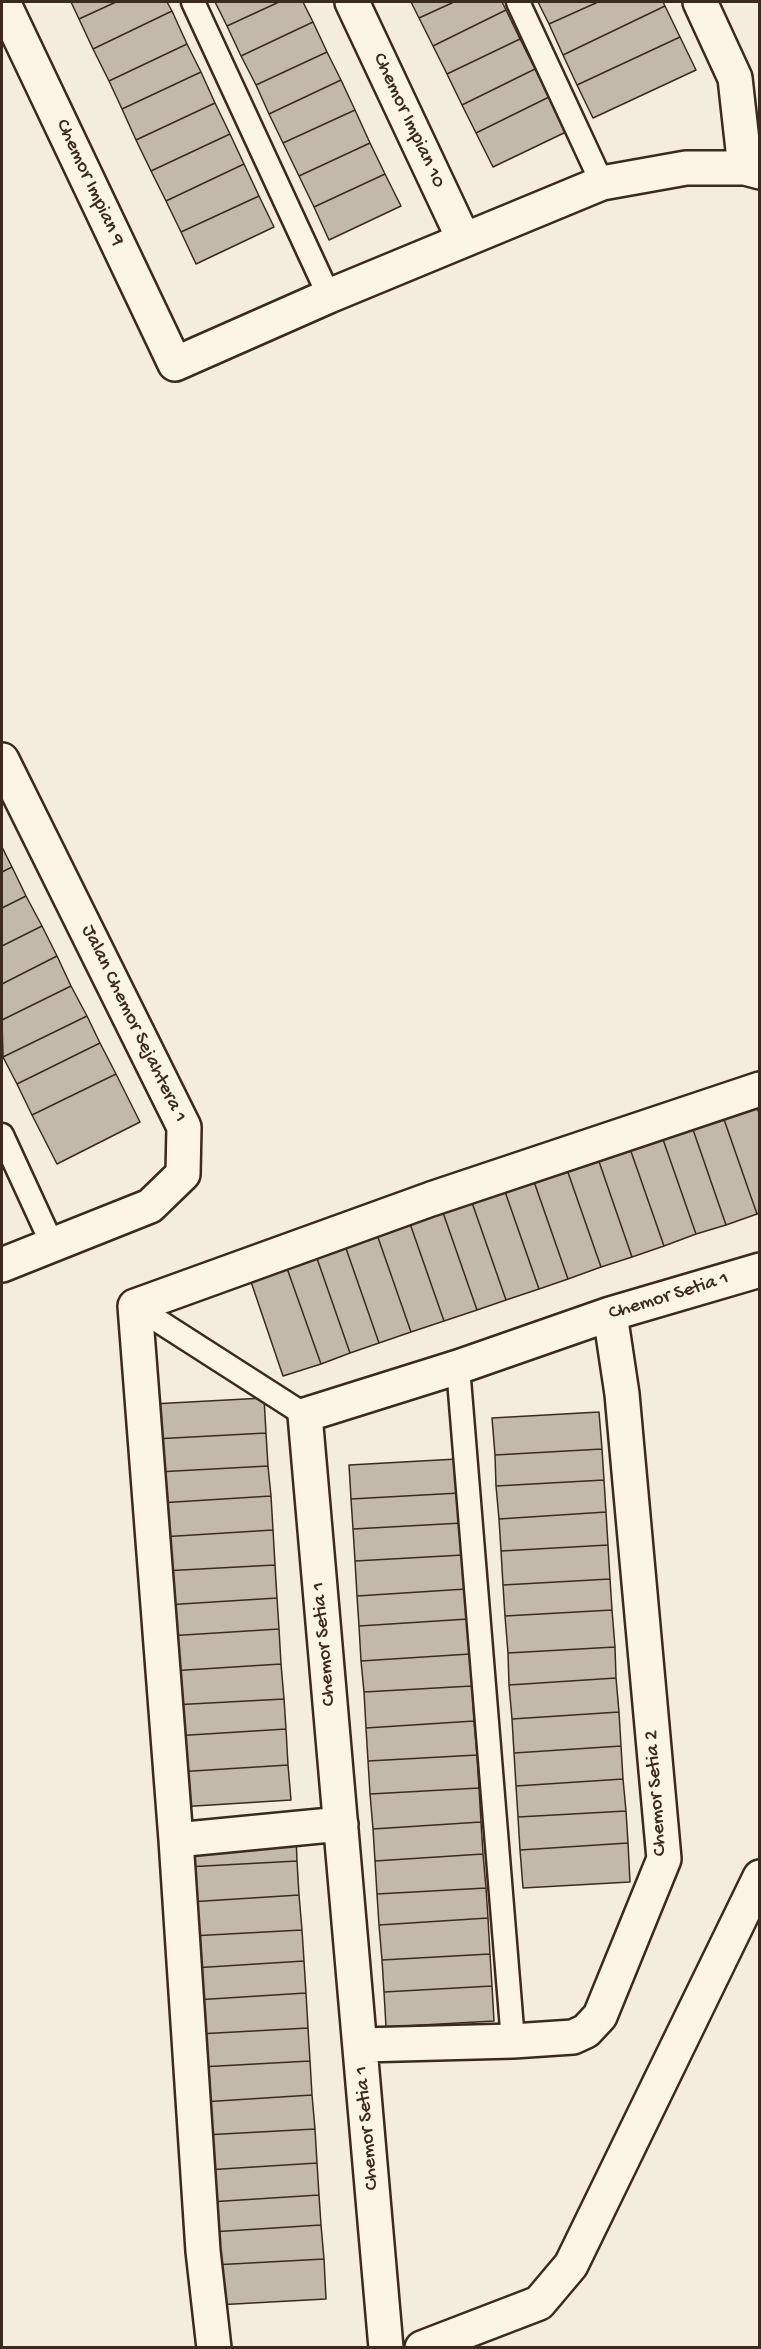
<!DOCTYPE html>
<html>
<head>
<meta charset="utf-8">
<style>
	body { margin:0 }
	#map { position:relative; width:761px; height:2349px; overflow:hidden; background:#f4eddd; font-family:"Gochi Hand",sans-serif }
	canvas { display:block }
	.frame { position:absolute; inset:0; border:3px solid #3b2a1e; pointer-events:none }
</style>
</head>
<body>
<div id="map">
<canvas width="761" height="2349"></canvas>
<div class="frame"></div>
</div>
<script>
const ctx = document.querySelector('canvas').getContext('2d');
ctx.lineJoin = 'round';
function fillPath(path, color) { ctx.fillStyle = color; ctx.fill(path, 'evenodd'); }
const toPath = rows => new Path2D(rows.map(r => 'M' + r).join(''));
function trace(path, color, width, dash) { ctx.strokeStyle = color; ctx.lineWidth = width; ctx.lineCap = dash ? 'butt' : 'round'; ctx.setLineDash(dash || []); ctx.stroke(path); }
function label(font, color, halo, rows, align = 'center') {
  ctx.font = font + ' "Gochi Hand",sans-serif'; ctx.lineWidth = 4.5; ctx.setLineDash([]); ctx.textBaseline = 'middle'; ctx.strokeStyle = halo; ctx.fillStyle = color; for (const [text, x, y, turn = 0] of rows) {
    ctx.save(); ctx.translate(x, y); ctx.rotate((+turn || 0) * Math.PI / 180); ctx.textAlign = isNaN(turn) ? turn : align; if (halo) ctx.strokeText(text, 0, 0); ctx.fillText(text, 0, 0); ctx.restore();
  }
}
const building = toPath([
	[71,2,116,2,79,19,71,2],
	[116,2,167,2,172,11,93,49,79,19,116,2],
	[215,2,279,2,227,26,215,2],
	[279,2,303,2,313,22,241,56,227,26,279,2],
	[411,2,454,2,419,18,411,2],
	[454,2,502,2,506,10,433,46,419,18,454,2],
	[538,2,598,2,549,24,538,2],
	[598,2,663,2,665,6,563,55,549,24,598,2],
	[665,6,680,37,577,85,563,55,665,6],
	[506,10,520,39,447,74,433,46,506,10],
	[172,11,187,44,109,81,93,49,172,11],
	[313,22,327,52,256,85,241,56,313,22],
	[680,37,696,70,593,118,577,85,680,37],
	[520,39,535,69,462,105,447,74,520,39],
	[187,44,201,72,122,109,109,81,187,44],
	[327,52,341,80,269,114,256,85,327,52],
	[535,69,549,97,476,133,462,105,535,69],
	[201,72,215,103,136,140,122,109,201,72],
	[341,80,355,110,283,143,269,114,341,80],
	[549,97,566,132,493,167,476,133,549,97],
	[215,103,230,134,151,171,136,140,215,103],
	[355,110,370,143,299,176,283,143,355,110],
	[230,134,244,164,166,201,151,171,230,134],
	[370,143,385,174,314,207,299,176,370,143],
	[244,164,259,196,181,232,166,201,244,164],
	[385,174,401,206,329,240,314,207,385,174],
	[259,196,274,227,196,264,181,232,259,196],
	[2,847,12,867,2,872,2,847],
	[12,867,26,896,2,908,2,872,12,867],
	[26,896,42,926,2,946,2,908,26,896],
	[42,926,57,956,2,984,2,946,42,926],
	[57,956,71,986,2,1020,2,984,57,956],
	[71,986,87,1016,3,1057,2,1020,71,986],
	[87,1016,100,1043,17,1084,3,1057,87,1016],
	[100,1043,116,1074,32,1115,17,1084,100,1043],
	[116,1074,140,1122,57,1164,32,1115,116,1074],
	[753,1096,760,1116,760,1213,757,1214,720,1108,753,1096],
	[720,1108,757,1214,726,1225,689,1118,720,1108],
	[689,1118,726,1225,696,1234,659,1128,689,1118],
	[659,1128,696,1234,664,1246,627,1140,659,1128],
	[627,1140,664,1246,632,1257,595,1150,627,1140],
	[595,1150,632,1257,601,1267,564,1161,595,1150],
	[564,1161,601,1267,568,1279,531,1173,564,1161],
	[531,1173,568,1279,539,1289,502,1183,531,1173],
	[502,1183,539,1289,506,1300,469,1194,502,1183],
	[469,1194,506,1300,477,1310,440,1204,469,1194],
	[440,1204,477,1310,444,1321,407,1215,440,1204],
	[407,1215,444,1321,411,1332,374,1226,407,1215],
	[374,1226,411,1332,379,1343,342,1237,374,1226],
	[342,1237,379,1343,350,1353,313,1247,342,1237],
	[313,1247,350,1353,321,1364,283,1257,313,1247],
	[283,1257,321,1364,283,1376,247,1270,283,1257],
	[264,1398,266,1433,154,1439,152,1404,264,1398],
	[599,1412,602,1449,495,1455,492,1418,599,1412],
	[266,1433,268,1466,157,1472,154,1439,266,1433],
	[602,1449,604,1480,496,1486,495,1455,602,1449],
	[457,1459,459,1493,351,1499,349,1465,457,1459],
	[268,1466,271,1496,159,1503,157,1472,268,1466],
	[604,1480,606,1512,499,1519,496,1486,604,1480],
	[459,1493,462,1523,353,1529,351,1499,459,1493],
	[271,1496,273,1530,161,1537,159,1503,271,1496],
	[606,1512,608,1545,501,1551,499,1519,606,1512],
	[462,1523,463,1555,355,1561,353,1529,462,1523],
	[273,1530,275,1565,163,1571,161,1537,273,1530],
	[608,1545,610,1579,503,1585,501,1551,608,1545],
	[463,1555,466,1589,357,1596,355,1561,463,1555],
	[275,1565,277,1598,165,1605,163,1571,275,1565],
	[610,1579,612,1610,505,1616,503,1585,610,1579],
	[466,1589,468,1619,359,1626,357,1596,466,1589],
	[277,1598,279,1629,168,1636,165,1605,277,1598],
	[612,1610,615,1647,508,1653,505,1616,612,1610],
	[468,1619,470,1654,361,1661,359,1626,468,1619],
	[279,1629,281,1664,170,1671,168,1636,279,1629],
	[615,1647,616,1678,509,1685,508,1653,615,1647],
	[470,1654,472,1686,364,1692,361,1661,470,1654],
	[281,1664,284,1699,172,1705,170,1671,281,1664],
	[616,1678,619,1712,512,1719,509,1685,616,1678],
	[472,1686,474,1721,366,1728,364,1692,472,1686],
	[284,1699,286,1729,174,1736,172,1705,284,1699],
	[619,1712,621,1746,514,1753,512,1719,619,1712],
	[474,1721,477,1755,368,1761,366,1728,474,1721],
	[286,1729,288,1765,177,1772,174,1736,286,1729],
	[621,1746,623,1779,516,1786,514,1753,621,1746],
	[477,1755,479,1788,370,1794,368,1761,477,1755],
	[288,1765,291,1800,179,1807,177,1772,288,1765],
	[623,1779,626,1811,518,1817,516,1786,623,1779],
	[479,1788,481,1822,373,1829,370,1794,479,1788],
	[626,1811,628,1843,520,1850,518,1817,626,1811],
	[481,1822,483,1854,375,1861,373,1829,481,1822],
	[296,1835,297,1861,186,1867,187,1843,296,1835],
	[628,1843,630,1882,523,1888,520,1850,628,1843],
	[483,1854,486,1888,377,1894,375,1861,483,1854],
	[297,1861,299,1895,189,1902,186,1867,297,1861],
	[486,1888,488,1918,379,1925,377,1894,486,1888],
	[299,1895,302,1930,191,1936,189,1902,299,1895],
	[488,1918,490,1954,382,1960,379,1925,488,1918],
	[302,1930,304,1961,193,1968,191,1936,302,1930],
	[490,1954,492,1986,384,1992,382,1960,490,1954],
	[304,1961,306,1993,195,2000,193,1968,304,1961],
	[492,1986,494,2021,386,2027,384,1992,492,1986],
	[306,1993,308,2028,198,2034,195,2000,306,1993],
	[308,2028,310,2061,200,2067,198,2034,308,2028],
	[310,2061,312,2095,202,2102,200,2067,310,2061],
	[312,2095,315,2129,204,2135,202,2102,312,2095],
	[315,2129,317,2163,206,2170,204,2135,315,2129],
	[317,2163,319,2195,209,2202,206,2170,317,2163],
	[319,2195,321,2225,211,2232,209,2202,319,2195],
	[321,2225,324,2259,213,2265,211,2232,321,2225],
	[324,2259,326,2299,216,2305,213,2265,324,2259]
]);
fillPath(building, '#c3b9aa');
trace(building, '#3b2a1e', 1.5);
const lane = toPath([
	[193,2,329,296],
	[518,2,602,183],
	[2,1135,53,1246],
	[135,1306,305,1415],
	[458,1367,513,2041]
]);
const street = toPath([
	[3,2,175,364,329,296,602,183,686,168,745,168,760,172],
	[352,2,464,240],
	[700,2,735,78,745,168],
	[2,760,184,1127,183,1174,150,1206,2,1265],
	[176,1840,341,1824],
	[362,2045,513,2041,573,2037,586,2031,600,2016,664,1859,622,1394,610,1314],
	[214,2348,203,2251,176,1840,135,1306,431,1199,760,1089],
	[386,2348,305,1415,458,1367,610,1314,760,1270],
	[422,2348,539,2303,571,2265,760,1877]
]);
trace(lane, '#3b2a1e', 27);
trace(street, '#3b2a1e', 38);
trace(lane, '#fcf5e5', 22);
trace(street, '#fcf5e5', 33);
label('20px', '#3b2a1e', '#fcf5e5', [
	["Chemor Impian 10",408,121,65],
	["Chemor Impian 9",89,183,65],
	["Jalan Chemor Sejahtera 1",133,1024,64],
	["Chemor Setia 1",669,1297,-17],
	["Chemor Setia 1",325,1644,-95],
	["Chemor Setia 2",657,1793,-94],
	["Chemor Setia 1",368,2128,-95]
]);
</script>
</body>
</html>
